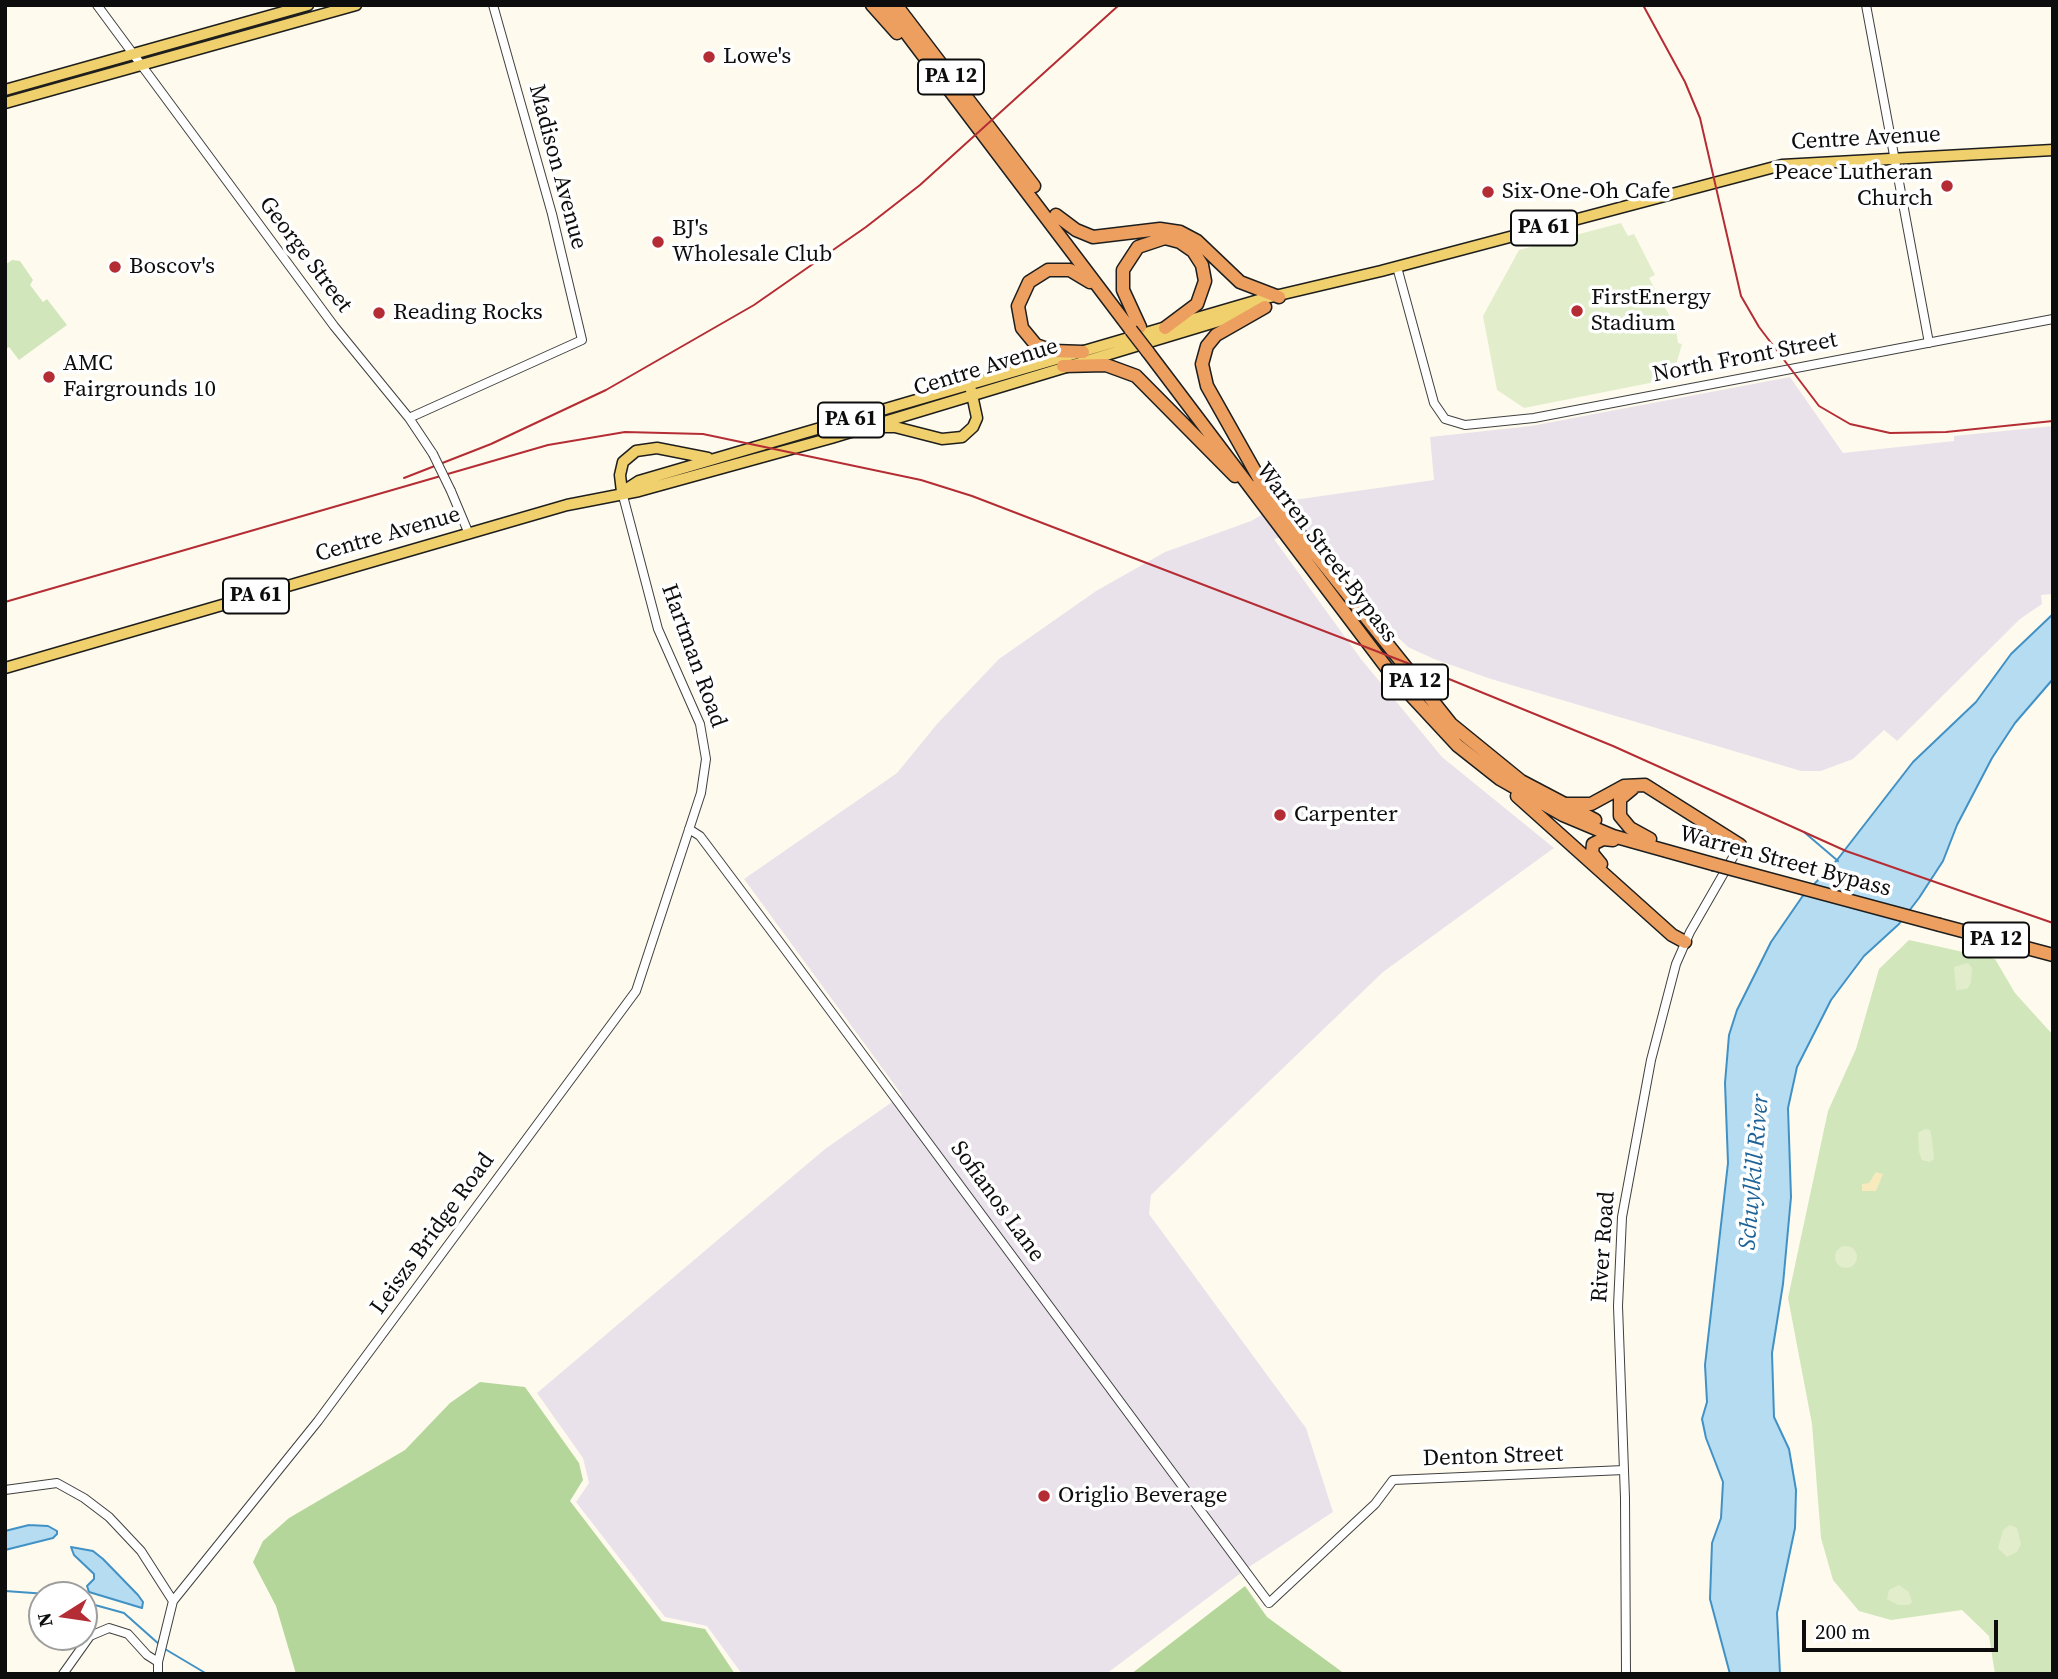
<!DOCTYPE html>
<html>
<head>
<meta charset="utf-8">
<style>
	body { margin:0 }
	#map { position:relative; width:2058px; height:1679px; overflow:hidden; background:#fefbee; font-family:"Source Serif 4",serif }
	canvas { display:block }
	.frame { position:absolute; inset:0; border:7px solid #0d0d0d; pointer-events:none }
	.north { position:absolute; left:28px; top:1581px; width:70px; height:70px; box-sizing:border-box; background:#fff; border:2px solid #9e9e9e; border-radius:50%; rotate:258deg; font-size:19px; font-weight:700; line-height:28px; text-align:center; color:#0d0d0d }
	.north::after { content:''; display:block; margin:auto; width:24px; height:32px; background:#b52d34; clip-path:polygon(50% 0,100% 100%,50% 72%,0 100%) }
	.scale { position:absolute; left:1802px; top:1620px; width:196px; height:32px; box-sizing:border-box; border:4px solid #0d0d0d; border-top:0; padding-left:9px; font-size:21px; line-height:24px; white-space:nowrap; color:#0d0d0d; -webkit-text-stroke:5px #fff; paint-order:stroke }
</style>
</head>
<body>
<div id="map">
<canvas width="2058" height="1679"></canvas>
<div class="frame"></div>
<div class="north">N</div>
<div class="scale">200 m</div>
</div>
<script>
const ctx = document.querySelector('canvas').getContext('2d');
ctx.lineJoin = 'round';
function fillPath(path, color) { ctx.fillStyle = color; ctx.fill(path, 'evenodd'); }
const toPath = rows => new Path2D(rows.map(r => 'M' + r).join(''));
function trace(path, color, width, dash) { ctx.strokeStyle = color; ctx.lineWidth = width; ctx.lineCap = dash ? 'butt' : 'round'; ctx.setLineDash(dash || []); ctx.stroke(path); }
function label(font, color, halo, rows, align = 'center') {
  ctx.font = font + ' "Source Serif 4",serif'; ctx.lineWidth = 7; ctx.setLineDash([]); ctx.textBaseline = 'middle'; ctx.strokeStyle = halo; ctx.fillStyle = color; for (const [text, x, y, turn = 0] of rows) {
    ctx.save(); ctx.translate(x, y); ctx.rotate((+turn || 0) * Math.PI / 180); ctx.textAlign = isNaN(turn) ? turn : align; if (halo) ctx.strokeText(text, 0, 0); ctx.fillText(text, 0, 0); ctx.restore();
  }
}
fillPath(toPath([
	[1790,377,1843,453,1954,441,1954,436,2053,426,2053,594,2041,595,2042,604,2020,619,1897,741,1884,730,1853,759,1821,771,1801,771,1491,679,1434,659,1408,647,1374,615,1323,535,1305,532,1274,539,1361,659,1442,757,1554,848,1383,972,1151,1195,1149,1214,1306,1428,1333,1512,1249,1567,1106,1674,742,1674,707,1626,665,1617,576,1502,589,1483,583,1458,537,1393,825,1149,902,1095,744,879,897,773,937,724,999,659,1096,591,1165,552,1251,521,1286,501,1434,480,1430,437,1531,426]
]), '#eae2eb');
fillPath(toPath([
	[12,260,20,261,33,280,30,285,43,302,47,299,67,325,19,360,9,347,5,349,5,265],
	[1909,940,1995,959,2015,993,2053,1035,2053,1674,1995,1674,1989,1636,1962,1610,1891,1620,1859,1611,1833,1580,1821,1538,1812,1424,1788,1298,1828,1111,1856,1049,1879,969]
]), '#d1e6ba');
fillPath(toPath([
	[480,1382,525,1387,579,1463,583,1480,570,1501,662,1621,705,1629,735,1674,296,1674,276,1606,253,1562,263,1541,289,1518,405,1450,450,1403],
	[1245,1586,1267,1617,1345,1674,1131,1674]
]), '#b5d69a');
fillPath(toPath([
	[1876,1172,1883,1174,1876,1191,1862,1191,1862,1184,1869,1183]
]), '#f7eabd');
fillPath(toPath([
	[1621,223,1628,236,1634,234,1655,275,1649,278,1676,328,1678,343,1682,344,1676,365,1673,371,1669,369,1650,383,1524,408,1497,390,1483,316,1519,250],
	[1968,963,1972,968,1971,983,1967,989,1956,990,1954,967],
	[1925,1129,1930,1130,1932,1139,1934,1159,1930,1162,1922,1160,1919,1152,1918,1133],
	'1835 1257a11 11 0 1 1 22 0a11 11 0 1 1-22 0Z',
	[2010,1525,2017,1528,2021,1544,2017,1552,2007,1557,1998,1548,2003,1530],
	[1899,1585,1909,1592,1912,1602,1909,1605,1898,1605,1887,1599,1889,1590]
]), '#e2eecb');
const water = toPath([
	[2053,614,2053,679,2015,723,1992,758,1957,825,1943,861,1919,898,1899,924,1864,956,1831,1000,1797,1067,1788,1108,1791,1197,1783,1284,1772,1353,1774,1417,1789,1449,1796,1490,1795,1528,1777,1613,1780,1674,1730,1674,1710,1599,1712,1543,1721,1518,1723,1482,1706,1438,1702,1419,1707,1402,1705,1365,1728,1163,1725,1083,1729,1035,1737,1010,1771,942,1802,897,1837,860,1913,762,1976,702,2011,654,2053,614],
	[29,1525,48,1526,57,1531,57,1534,53,1538,5,1550,5,1531,29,1525],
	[71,1547,93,1551,103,1559,138,1595,143,1602,142,1608,89,1592,87,1586,94,1579,94,1574,74,1555,71,1547]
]);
fillPath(water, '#b6dcf2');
trace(water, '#4191c5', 2);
trace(toPath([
	[1804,832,1838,861],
	[5,1591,61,1595],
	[84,1602,124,1613,160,1645],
	[165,1649,207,1674]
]), '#4191c5', 2);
const minor = toPath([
	[97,5,334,326,409,418,433,454],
	[1866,5,1929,343],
	[1397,267,1434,403,1445,419,1465,425,1534,418,2053,319],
	[409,418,582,340,552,214,493,5],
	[451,491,469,534],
	[689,829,700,836,784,948,1269,1603,1375,1504,1393,1480,1624,1470],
	[5,1490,57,1483,84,1498,109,1517,141,1551,173,1601],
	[63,1674,90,1636,109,1628,128,1634,147,1655,158,1662],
	[158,1674,158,1662,173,1601,318,1421,636,991,701,793,706,759,700,724,658,629,622,492],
	[1626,1674,1625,1498,1618,1306,1622,1217,1651,1060,1676,964,1690,932,1740,845]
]);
const major = toPath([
	[5,90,308,5],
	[5,103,356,5],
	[879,427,895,427,942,439,962,437,973,427,977,418,971,390],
	[622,492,639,481,1262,299,1381,271,1782,165,2053,150],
	[622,492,620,475,623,462,636,451,657,448,708,458],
	[5,668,567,505,639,491,831,438,1252,311]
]);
const highway = toPath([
	[872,5,897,33],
	[885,5,1131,330],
	[896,5,1034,186],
	[1056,215,1076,230,1093,237,1160,229,1180,232,1197,241,1240,282,1279,297],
	[1265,307,1216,335,1207,346,1202,364,1207,386,1265,489],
	[1140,327,1123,290,1123,270,1138,247,1165,238,1180,242,1193,251,1202,265,1205,281,1197,304,1165,328],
	[1083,352,1053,351,1036,345,1022,328,1018,306,1029,282,1048,270,1070,270,1090,282],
	[1148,352,1392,675,1457,745,1500,779,1563,815,1613,836,1713,864],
	[1063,366,1106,365,1136,376,1235,476],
	[1259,483,1451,724,1521,781,1595,820],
	[1632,789,1620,799,1620,816,1630,828,1650,839],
	[1517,796,1672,935,1685,942],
	[1567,804,1591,804,1624,786,1645,785,1740,845],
	[1601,864,1592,853,1593,844,1603,839,1613,840],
	[1940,925,2053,955]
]);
trace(minor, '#404040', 10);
trace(major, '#1e1e1e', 13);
trace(highway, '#1e1e1e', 15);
trace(minor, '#fff', 8);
trace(major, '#f0d06c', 10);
trace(highway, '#ec9f5f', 12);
trace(toPath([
	[1643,5,1685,82,1700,118,1741,296,1759,327,1819,406,1850,424,1890,433,1946,432,2053,421],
	[404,478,491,444,606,390,754,305,866,227,920,185,1119,5],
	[5,602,548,445,625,432,703,434,921,480,972,496,1449,679,1613,746,1846,851,2053,923]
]), '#b52d34', 2);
const minorBridge = toPath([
	[433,454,451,491]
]);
const highwayBridge = toPath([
	[1131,330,1148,352],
	[1713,864,1940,925]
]);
trace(minorBridge, '#404040', 10, []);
trace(highwayBridge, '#1e1e1e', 15, []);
trace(minorBridge, '#fff', 8);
trace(highwayBridge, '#ec9f5f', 12);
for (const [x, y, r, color] of [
	[709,57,7,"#b52d34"],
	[1947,186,7,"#b52d34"],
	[1488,192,7,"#b52d34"],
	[658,242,7,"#b52d34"],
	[115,267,7,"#b52d34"],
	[1577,311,7,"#b52d34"],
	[379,313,7,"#b52d34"],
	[49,377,7,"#b52d34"],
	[1280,815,7,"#b52d34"],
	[1044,1496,7,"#b52d34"]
]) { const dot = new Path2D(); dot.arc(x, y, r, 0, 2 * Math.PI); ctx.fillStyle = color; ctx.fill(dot); trace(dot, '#fff', 2.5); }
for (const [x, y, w] of [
	[951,77,66],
	[1544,228,66],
	[851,420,66],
	[256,596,66],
	[1415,682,66],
	[1996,940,66]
]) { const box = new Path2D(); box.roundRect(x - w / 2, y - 17.5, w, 35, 5); ctx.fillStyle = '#fff'; ctx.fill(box); trace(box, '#0d0d0d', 2); }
label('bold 21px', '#0d0d0d', null, [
	["PA 12",951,77],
	["PA 61",1544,228],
	["PA 61",851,420],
	["PA 61",256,596],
	["PA 12",1415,682],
	["PA 12",1996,940]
]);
label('23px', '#0d0d0d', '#fff', [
	["Lowe's",723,57],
	["Peace Lutheran",1933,173,"right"],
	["Church",1933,199,"right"],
	["Six-One-Oh Cafe",1502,192],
	["BJ's",672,229],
	["Wholesale Club",672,255],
	["Boscov's",129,267],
	["FirstEnergy",1591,298],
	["Stadium",1591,324],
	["Reading Rocks",393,313],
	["AMC",63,364],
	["Fairgrounds 10",63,390],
	["Carpenter",1294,815],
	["Origlio Beverage",1058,1496]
], 'left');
label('23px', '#0d0d0d', '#fff', [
	["Centre Avenue",1866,139,-3],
	["Madison Avenue",557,167,75],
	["George Street",305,255,53],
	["North Front Street",1745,358,-11],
	["Centre Avenue",986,368,-17],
	["Centre Avenue",388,535,-16],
	["Warren Street Bypass",1326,553,53],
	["Hartman Road",693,656,70],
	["Warren Street Bypass",1785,862,15],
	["Sofianos Lane",997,1202,54],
	["Leiszs Bridge Road",433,1234,-54],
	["River Road",1604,1247,-86],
	["Denton Street",1493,1457,-2]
]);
label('italic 24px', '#1e6398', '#fff', [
	["Schuylkill River",1755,1172,-85]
]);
</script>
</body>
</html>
